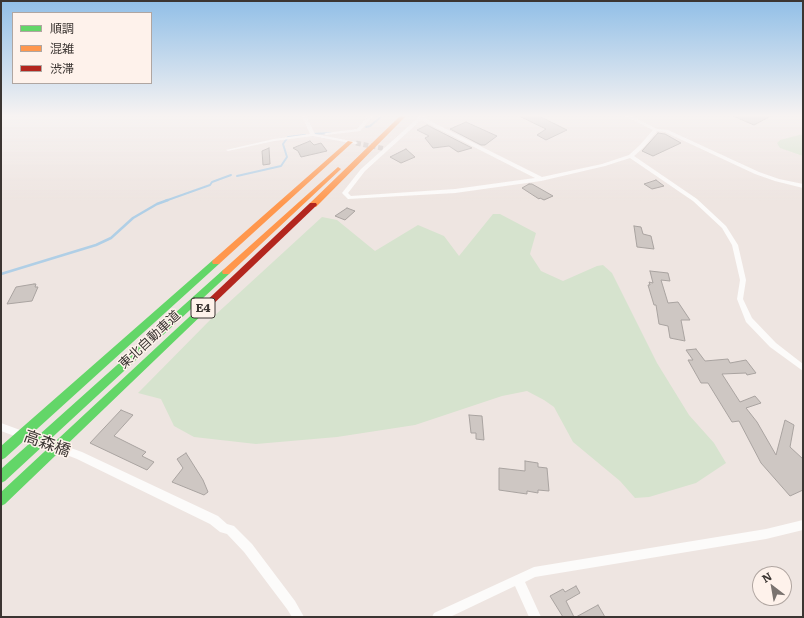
<!DOCTYPE html>
<html>
<head>
<meta charset="utf-8">
<style>
	body { margin:0 }
	#map { position:relative; width:804px; height:618px; overflow:hidden; background:#eee5e1; font-family:Literata,"Noto Sans JP",serif }
	canvas { display:block }
	.frame { position:absolute; inset:0; border:2px solid #3b3532; pointer-events:none }
	.legend { position:absolute; left:12px; top:12px; width:140px; height:72px; box-sizing:border-box; background:#fef2eb; border:1px solid #b0a6a1; margin:0; padding:5px 7px; list-style:none; font-size:12px; color:#3b3532 }
	.legend li { display:flex; align-items:center; gap:8px; height:20px }
	.legend b { width:20px; border:1px solid #b0a6a1 }
	.north { position:absolute; left:752px; top:566px; width:40px; height:40px; box-sizing:border-box; background:#fef2eb; border:1px solid #b0a6a1; border-radius:50%; rotate:329deg; font-size:11px; font-weight:700; line-height:16px; text-align:center; color:#3b3532 }
	.north::after { content:''; display:block; margin:auto; width:14px; height:18px; background:#7a736f; clip-path:polygon(50% 0,100% 100%,50% 72%,0 100%) }
</style>
</head>
<body>
<div id="map">
<canvas width="804" height="618"></canvas>
<div class="frame"></div>
<ul class="legend">
<li><b style="height:5px;background:#63d668"></b>順調</li>
<li><b style="height:5px;background:#ff974d"></b>混雑</li>
<li><b style="height:5px;background:#b3261e"></b>渋滞</li>
</ul>
<div class="north">N</div>
</div>
<script>
const ctx = document.querySelector('canvas').getContext('2d');
ctx.lineJoin = 'round';
function fillPath(path, color) { ctx.fillStyle = color; ctx.fill(path, 'evenodd'); }
const toPath = rows => new Path2D(rows.map(r => 'M' + r).join(''));
function trace(path, color, width, dash) { ctx.strokeStyle = color; ctx.lineWidth = width; ctx.lineCap = dash ? 'butt' : 'round'; ctx.setLineDash(dash || []); ctx.stroke(path); }
function label(font, color, halo, rows, align = 'center') {
  ctx.font = font + ' Literata,"Noto Sans JP",serif'; ctx.lineWidth = 3; ctx.setLineDash([]); ctx.textBaseline = 'middle'; ctx.strokeStyle = halo; ctx.fillStyle = color; for (const [text, x, y, turn = 0] of rows) {
    ctx.save(); ctx.translate(x, y); ctx.rotate((+turn || 0) * Math.PI / 180); ctx.textAlign = isNaN(turn) ? turn : align; if (halo) ctx.strokeText(text, 0, 0); ctx.fillText(text, 0, 0); ctx.restore();
  }
}
fillPath(toPath([
	[803,134,803,156,780,148,777,143,780,140],
	[493,214,500,214,536,233,530,254,541,271,563,281,597,266,603,265,612,273,657,363,689,415,714,443,726,463,696,483,649,497,635,498,620,481,573,442,554,407,544,400,527,391,502,396,415,425,337,437,256,444,194,437,174,426,161,399,138,393,213,317,322,217,337,220,375,251,418,225,444,236,459,256]
]), '#d6e3ce');
trace(toPath([
	[366,127,370,126,382,116],
	[311,134,331,133],
	[237,176,281,166,287,157,283,144,288,137,305,135],
	[165,201,210,185,212,182,231,175]
]), '#b0cfe6', 2);
trace(toPath([
	[1,274,96,245,111,238,133,218,157,204,168,200]
]), '#b0cfe6', 2.5);
const building = toPath([
	[519,116,539,116,567,130,546,140,537,135,546,129,519,116],
	[733,116,771,116,754,125,733,116],
	[466,122,497,136,485,145,481,145,450,129,466,122],
	[427,125,472,148,458,152,449,146,433,148,425,138,429,136,417,130,427,125],
	[658,133,665,134,681,143,653,156,642,151,658,133],
	[310,141,314,145,321,143,327,151,301,157,298,151,293,148,310,141],
	[269,148,270,164,263,165,262,151,269,148],
	[406,149,415,157,401,163,390,157,406,149],
	[656,180,664,186,652,189,644,184,656,180],
	[529,184,532,184,553,196,544,200,540,198,539,199,522,188,529,184],
	[347,208,355,211,345,220,335,216,347,208],
	[634,226,641,227,643,234,651,236,654,249,637,247,634,226],
	[650,271,668,273,670,281,661,280,668,303,678,302,690,320,681,320,685,341,670,338,668,326,659,324,656,305,654,305,648,285,650,285,649,282,653,283,650,271],
	[34,284,36,284,35,287,38,287,32,301,7,304,16,287,34,284],
	[696,349,705,361,728,359,730,363,746,360,756,373,747,375,746,373,722,374,740,402,755,396,761,403,746,408,757,422,776,455,785,420,794,425,790,447,803,459,803,490,790,496,761,463,739,421,732,422,708,383,701,383,688,360,693,360,686,350,696,349],
	[121,410,133,415,114,436,146,452,142,456,154,462,147,470,90,443,121,410],
	[469,415,482,416,484,440,476,439,476,433,471,433,469,415],
	[186,453,203,480,208,492,204,495,172,482,183,468,177,459,186,453],
	[525,461,538,463,538,467,547,468,549,491,538,490,538,493,527,491,527,494,499,490,499,468,525,471,525,461],
	[576,586,580,593,566,601,574,617,563,617,550,596,563,589,565,592,576,586],
	[598,605,605,617,576,617,598,605]
]);
fillPath(building, '#cec7c3');
trace(building, '#a9a3a0', 1);
trace(toPath([
	[356,143,386,149]
]), '#cac2be', 5, [5, 2.5]);
fillPath(toPath([
	[302,116,306,116,315,134,356,142,358,143,356,144,313,136,274,141,228,151,226,150,274,139,310,134,302,116],
	[368,116,373,116,360,131,326,135,324,134,326,133,357,129,368,116],
	[420,116,425,116,424,118,542,177,602,164,629,155,640,145,653,130,625,116,631,116,657,129,668,130,759,172,779,179,803,184,803,188,775,181,755,174,665,132,657,131,644,147,634,156,697,199,726,226,738,245,746,280,743,299,752,318,776,343,803,364,803,371,770,347,746,322,737,299,740,280,732,245,722,228,693,201,630,158,605,166,541,181,455,193,348,199,342,193,361,169,420,116],
	[421,120,535,178,455,189,351,196,348,193,365,171,421,120],
	[1,423,42,438,43,441,42,444,39,445,1,431,1,423],
	[57,443,82,452,218,516,227,524,234,526,252,544,295,601,304,617,292,617,287,609,244,552,227,534,220,532,210,524,77,459,54,450,53,447,54,444,57,443],
	[803,520,803,530,766,539,535,577,525,582,541,617,529,617,515,586,450,617,432,617,434,613,534,567,766,529,803,520]
]), '#fcfbfa');
fillPath(toPath([
	[216,259,219,260,220,262,219,264,5,458,1,460,1,446,213,260,216,259],
	[226,269,229,270,230,272,229,274,5,481,1,483,1,469,223,270,226,269],
	[204,305,208,308,207,310,5,504,1,506,1,492,201,306,204,305]
]), '#63d668');
fillPath(toPath([
	[400,116,406,116,316,207,310,207,310,203,400,116],
	[348,141,353,142,219,264,213,264,212,262,213,260,348,141],
	[338,167,341,169,340,170,229,274,223,274,222,272,223,270,338,167]
]), '#ff974d');
fillPath(toPath([
	[310,203,316,203,317,205,207,310,201,310,200,308,201,306,310,203]
]), '#b3261e');
const sky = ctx.createLinearGradient(0, 0, 0, 203);
sky.addColorStop(0, '#91bfe7');
sky.addColorStop(0.57, '#f7f3f2');
sky.addColorStop(1, '#f7f3f200');
ctx.fillStyle = sky;
ctx.fillRect(0, 0, 804, 203);
for (const [x, y, w] of [
	[203,308,24]
]) { const box = new Path2D(); box.roundRect(x - w / 2, y - 10, w, 20, 3); ctx.fillStyle = '#fef2eb'; ctx.fill(box); trace(box, '#3b3532', 1); }
label('bold 12px', '#3b3532', null, [
	["E4",203,308]
]);
label('13px', '#3b3532', '#fef2eb', [
	["東北自動車道",150,340,-43]
]);
label('16px', '#3b3532', '#fef2eb', [
	["高森橋",47,444,20]
]);
</script>
</body>
</html>
